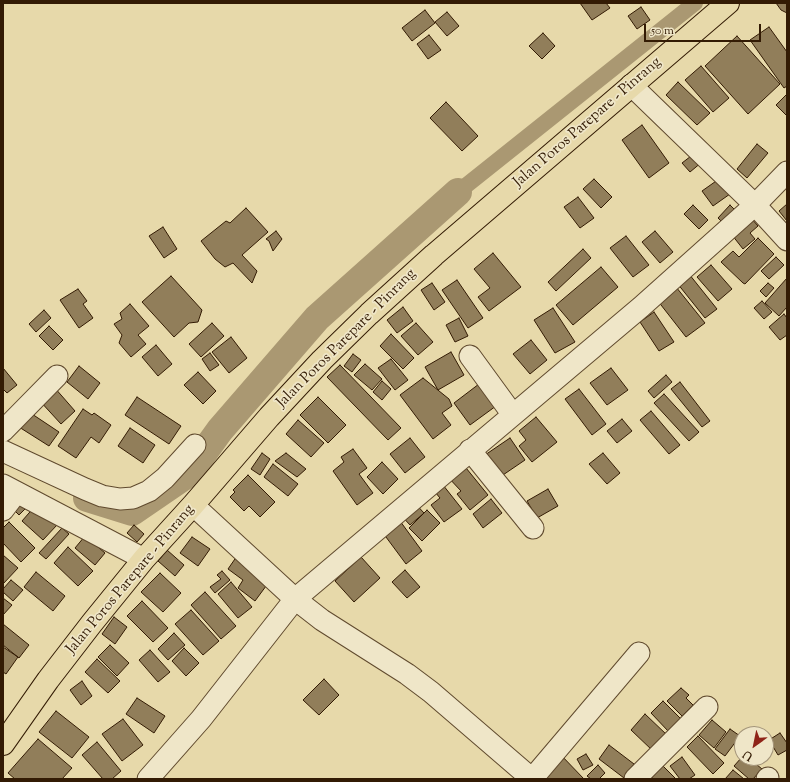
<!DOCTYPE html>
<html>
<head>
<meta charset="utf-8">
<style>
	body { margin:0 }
	#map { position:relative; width:790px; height:782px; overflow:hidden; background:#e7d9aa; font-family:"Sorts Mill Goudy",serif }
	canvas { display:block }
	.frame { position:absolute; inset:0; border:4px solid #331b04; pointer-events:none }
	.north { position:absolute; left:734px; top:726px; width:40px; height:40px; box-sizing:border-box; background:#efe6c8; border:1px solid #a4957a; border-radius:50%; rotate:213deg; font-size:11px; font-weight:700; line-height:16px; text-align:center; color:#331b04 }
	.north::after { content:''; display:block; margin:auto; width:14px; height:18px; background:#8f2418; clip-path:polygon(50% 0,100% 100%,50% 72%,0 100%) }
	.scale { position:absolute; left:644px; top:24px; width:117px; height:18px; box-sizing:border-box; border:2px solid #331b04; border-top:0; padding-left:5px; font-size:12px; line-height:14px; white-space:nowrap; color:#331b04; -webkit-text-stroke:3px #efe6c8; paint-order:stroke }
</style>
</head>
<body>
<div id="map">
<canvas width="790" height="782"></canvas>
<div class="frame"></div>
<div class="north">U</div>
<div class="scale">50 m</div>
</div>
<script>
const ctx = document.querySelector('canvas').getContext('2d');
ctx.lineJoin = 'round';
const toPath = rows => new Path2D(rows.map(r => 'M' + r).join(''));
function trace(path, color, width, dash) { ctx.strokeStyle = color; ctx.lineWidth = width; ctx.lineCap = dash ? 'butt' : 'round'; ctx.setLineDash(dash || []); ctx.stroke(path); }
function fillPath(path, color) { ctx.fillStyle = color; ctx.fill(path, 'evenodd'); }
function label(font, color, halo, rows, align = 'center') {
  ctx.font = font + ' "Sorts Mill Goudy",serif'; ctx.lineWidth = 3.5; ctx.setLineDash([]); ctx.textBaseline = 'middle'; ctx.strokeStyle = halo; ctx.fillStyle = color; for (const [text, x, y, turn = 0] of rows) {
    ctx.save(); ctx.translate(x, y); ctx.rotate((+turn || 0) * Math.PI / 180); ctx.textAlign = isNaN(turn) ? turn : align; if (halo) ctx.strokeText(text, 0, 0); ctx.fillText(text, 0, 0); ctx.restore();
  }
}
trace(toPath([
	[458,192,695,3]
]), '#aa9872', 16);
trace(toPath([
	[87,498,132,512,189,473,220,430,317,318,458,192]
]), '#aa9872', 28);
const building = toPath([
	[580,3,606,3,610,8,592,20,580,3],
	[776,3,787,3,787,13,781,10,776,3],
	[641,7,650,20,637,29,628,16,641,7],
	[425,10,435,23,412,41,402,28,425,10],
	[447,12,459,26,447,36,435,22,447,12],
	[769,27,787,52,787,86,784,88,750,40,769,27],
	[543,33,555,46,542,59,529,46,543,33],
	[429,35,441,50,428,59,417,44,429,35],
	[737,36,780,84,748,114,705,66,737,36],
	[701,66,729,98,713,112,685,80,701,66],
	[678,82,710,113,697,125,666,95,678,82],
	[787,94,787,116,776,105,787,94],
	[446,102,478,136,462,151,430,118,446,102],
	[642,125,669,163,649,178,622,140,642,125],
	[757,144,768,153,747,178,737,169,757,144],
	[695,153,702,162,690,172,682,163,695,153],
	[594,179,612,197,601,208,583,189,594,179],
	[719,179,730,194,713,206,702,191,719,179],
	[578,197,594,218,580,228,564,207,578,197],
	[787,204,787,221,779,211,787,204],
	[693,205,708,220,699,229,684,214,693,205],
	[730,205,738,213,726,226,718,218,730,205],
	[246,208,268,232,242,255,257,271,252,283,233,263,225,267,215,259,201,241,226,221,230,223,246,208],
	[751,218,758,226,750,233,755,239,743,249,732,235,751,218],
	[163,227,177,249,164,258,149,236,163,227],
	[276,231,282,239,273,251,269,241,266,239,276,231],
	[655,231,673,252,660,263,642,242,655,231],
	[626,236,649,265,633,277,610,248,626,236],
	[758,238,774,254,745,284,743,283,721,262,733,251,739,257,758,238],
	[583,249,591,258,556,291,548,282,583,249],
	[493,253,521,287,489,311,478,297,490,288,474,269,493,253],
	[776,257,784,265,769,279,761,271,776,257],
	[711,265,732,289,718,301,697,277,711,265],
	[601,267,618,287,573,325,556,305,601,267],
	[689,274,717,309,705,318,677,283,689,274],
	[171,276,202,310,198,322,189,323,174,337,142,302,171,276],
	[787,278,787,307,779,316,765,303,787,278],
	[457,280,483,318,468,328,442,290,457,280],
	[672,282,705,323,686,337,654,296,672,282],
	[432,283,445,302,434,310,421,290,432,283],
	[768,283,774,288,766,297,760,291,768,283],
	[78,289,87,301,83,304,93,318,79,328,60,300,78,289],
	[762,301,772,312,764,319,754,308,762,301],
	[130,304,149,326,138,335,146,344,131,357,119,343,122,335,114,324,122,319,120,313,130,304],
	[403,307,413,321,397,333,387,320,403,307],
	[553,308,575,342,555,353,534,320,553,308],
	[44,310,51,318,36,332,29,324,44,310],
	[654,312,674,342,659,351,640,322,654,312],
	[784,314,787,318,787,335,780,340,769,327,784,314],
	[459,318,468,336,455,342,446,325,459,318],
	[212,323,224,336,201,357,189,344,212,323],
	[416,323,433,342,418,355,401,336,416,323],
	[49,326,63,340,53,350,39,336,49,326],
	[391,334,414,358,403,369,380,346,391,334],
	[231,337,247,358,229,373,212,352,231,337],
	[531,340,547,360,530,374,513,354,531,340],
	[156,345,172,364,158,376,142,357,156,345],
	[451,352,464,375,438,390,425,367,451,352],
	[210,353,219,365,210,371,202,359,210,353],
	[353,354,361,360,352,372,344,366,353,354],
	[391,359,408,380,395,390,378,368,391,359],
	[365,364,382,379,372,390,354,375,365,364],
	[340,365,401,428,388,440,327,377,340,365],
	[79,366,100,383,88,399,67,382,79,366],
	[3,368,17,385,7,393,3,389,3,368],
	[611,368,628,390,607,405,590,383,611,368],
	[198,372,216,391,203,404,184,385,198,372],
	[666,375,672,382,654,398,648,391,666,375],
	[423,378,449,399,452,406,442,413,451,425,433,439,400,395,423,378],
	[382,381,391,389,382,400,373,392,382,381],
	[680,382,710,421,702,427,671,389,680,382],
	[479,384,496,406,470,425,454,403,479,384],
	[54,387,75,411,61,424,39,400,54,387],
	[579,389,606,424,592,435,565,399,579,389],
	[664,394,699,432,689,441,654,403,664,394],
	[137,397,181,426,169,444,125,415,137,397],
	[318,397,346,425,328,443,300,415,318,397],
	[83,409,92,415,94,413,111,425,99,443,91,437,76,458,58,446,83,409],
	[651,411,680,445,669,454,640,420,651,411],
	[29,412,59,432,49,446,19,427,29,412],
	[536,417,557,442,532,462,519,446,526,440,519,431,536,417],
	[622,419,632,431,617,443,607,431,622,419],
	[298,420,324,443,311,457,286,434,298,420],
	[130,428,155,445,143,463,118,446,130,428],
	[410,438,425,457,405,473,390,454,410,438],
	[510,438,525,460,500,477,485,455,510,438],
	[353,449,367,468,359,474,373,493,357,505,333,471,344,462,341,457,353,449],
	[262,453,270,459,260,475,251,469,262,453],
	[286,453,306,469,297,477,275,461,286,453],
	[603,453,620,473,607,484,589,464,603,453],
	[382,462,398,479,383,494,367,477,382,462],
	[462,463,488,495,470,510,457,494,461,491,447,476,462,463],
	[273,464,298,484,288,496,264,477,273,464],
	[248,475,275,502,260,517,249,506,244,511,230,497,235,492,233,490,248,475],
	[443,485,462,509,444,522,431,505,440,498,435,492,443,485],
	[548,489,558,506,537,518,527,501,548,489],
	[23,499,29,505,19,515,13,509,23,499],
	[491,499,502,513,483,528,473,514,491,499],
	[412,500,424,513,410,525,399,513,412,500],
	[36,505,57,525,43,540,22,521,36,505],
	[427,510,440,523,422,541,409,528,427,510],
	[400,521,422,551,406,564,383,533,400,521],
	[9,522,35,548,21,562,3,543,3,528,9,522],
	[134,525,144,534,137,542,127,533,134,525],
	[62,528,69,534,46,559,39,553,62,528],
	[85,536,105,553,95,565,75,548,85,536],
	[192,537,210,549,198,566,180,553,192,537],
	[68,547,93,571,78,586,54,563,68,547],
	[167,550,184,565,175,576,158,561,167,550],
	[3,555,18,568,3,584,3,555],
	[237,556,269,582,255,601,238,588,243,580,228,569,237,556],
	[361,557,380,578,354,602,335,581,361,557],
	[405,570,420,587,407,598,392,582,405,570],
	[222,571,230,580,215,593,210,587,221,579,217,575,222,571],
	[36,572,65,596,53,611,24,587,36,572],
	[160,573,181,593,163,612,141,592,160,573],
	[11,580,23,590,13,601,3,592,3,589,11,580],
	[231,582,252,607,238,618,218,594,231,582],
	[205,592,236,626,221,639,191,605,205,592],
	[3,598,12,605,3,615,3,598],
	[142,601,168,628,153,642,127,616,142,601],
	[191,610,219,641,203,655,175,624,191,610],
	[114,617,127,627,115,644,102,634,114,617],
	[3,624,29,645,19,658,3,645,3,624],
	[174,633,185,645,168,660,158,649,174,633],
	[110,645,129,663,117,676,98,657,110,645],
	[3,647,18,657,6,674,3,672,3,647],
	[184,648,199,663,186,676,172,661,184,648],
	[150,650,170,672,158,682,139,660,150,650],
	[97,659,120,681,108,693,85,672,97,659],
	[324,679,339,695,319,715,303,700,324,679],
	[82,681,92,696,81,705,70,690,82,681],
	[681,688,689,695,686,698,693,705,682,716,667,701,681,688],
	[137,698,165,716,154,733,126,714,137,698],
	[663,701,682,720,669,732,651,713,663,701],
	[56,711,89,737,72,758,39,732,56,711],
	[645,714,667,735,653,751,631,730,645,714],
	[123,719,143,745,122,761,102,734,123,719],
	[712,720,726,732,714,748,699,735,712,720],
	[730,729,740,736,725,756,715,749,730,729],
	[780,733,787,743,787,750,778,755,769,740,780,733],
	[698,736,724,763,713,774,687,747,698,736],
	[38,739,72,768,62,779,15,779,8,773,38,739],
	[97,742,121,771,112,779,103,779,82,755,97,742],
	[609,745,634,764,624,778,599,759,609,745],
	[559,753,584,779,545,779,559,753],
	[586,754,593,765,583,770,577,759,586,754],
	[682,757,695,775,689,779,680,779,670,766,682,757],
	[742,757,742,758,750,758,750,759,762,769,753,779,749,779,734,766,742,757],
	[598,765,605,773,599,779,591,779,587,776,598,765],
	[663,766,676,779,654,779,651,777,663,766],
	[733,770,744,779,725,779,733,770]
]);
fillPath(building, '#917e5a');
trace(building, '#331b04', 1);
const minor = toPath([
	[631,85,755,205,787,240],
	[470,356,513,415],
	[3,431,57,376],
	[470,450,533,528],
	[3,451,85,489,102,496,120,499,133,498,149,491,165,478,195,445],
	[3,485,144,559],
	[193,505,295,599,322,620,407,674,431,692,532,779],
	[3,510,16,493],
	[148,779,201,719,295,599,641,307,755,205,787,172],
	[532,779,639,653],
	[635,779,707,707],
	[767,779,768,778]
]);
const highway = toPath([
	[3,744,48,680,92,623,144,559,193,505,269,417,322,360,369,314,434,255,728,3]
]);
trace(minor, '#604a2e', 23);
trace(highway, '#331b04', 24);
trace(minor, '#efe6c8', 21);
trace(highway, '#e7d9aa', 22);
label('15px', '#331b04', '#efe6c8', [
	["Jalan Poros Parepare - Pinrang",588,123,-41],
	["Jalan Poros Parepare - Pinrang",347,339,-45],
	["Jalan Poros Parepare - Pinrang",131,580,-50]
]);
</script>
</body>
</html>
